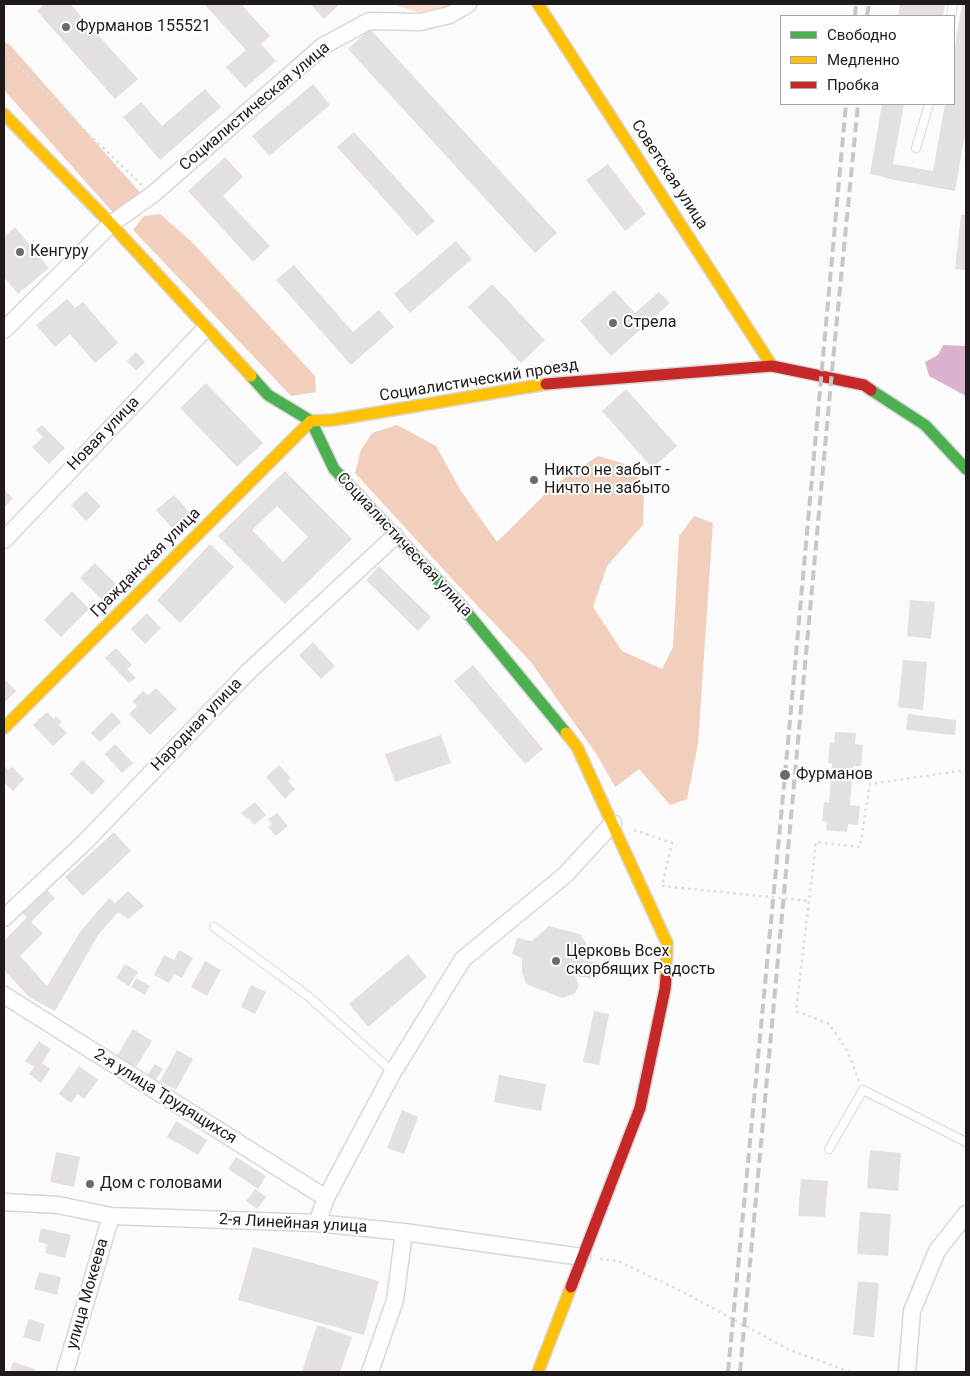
<!DOCTYPE html>
<html>
<head>
<meta charset="utf-8">
<style>
	body { margin:0 }
	#map { position:relative; width:970px; height:1376px; overflow:hidden; background:#fcfbfb; font-family:Roboto,sans-serif }
	canvas { display:block }
	.frame { position:absolute; inset:0; border:5px solid #201a1b; pointer-events:none }
	.legend { position:absolute; left:780px; top:15px; width:175px; height:90px; box-sizing:border-box; background:#fff; border:1px solid #a6a3a4; margin:0; padding:6px 9px; list-style:none; font-size:15px; color:#201a1b }
	.legend li { display:flex; align-items:center; gap:10px; height:25px }
	.legend b { width:25px; border:1px solid #a6a3a4 }
</style>
</head>
<body>
<div id="map">
<canvas width="970" height="1376"></canvas>
<div class="frame"></div>
<ul class="legend">
<li><b style="height:6px;background:#4caf50"></b>Свободно</li>
<li><b style="height:6px;background:#ffc107"></b>Медленно</li>
<li><b style="height:6px;background:#c62828"></b>Пробка</li>
</ul>
</div>
<script>
const ctx = document.querySelector('canvas').getContext('2d');
ctx.lineJoin = 'round';
function fillPath(path, color) { ctx.fillStyle = color; ctx.fill(path, 'evenodd'); }
const toPath = rows => new Path2D(rows.map(r => 'M' + r).join(''));
function trace(path, color, width, dash) { ctx.strokeStyle = color; ctx.lineWidth = width; ctx.lineCap = dash ? 'butt' : 'round'; ctx.setLineDash(dash || []); ctx.stroke(path); }
function label(font, color, halo, rows, align = 'center') {
  ctx.font = font + ' Roboto,sans-serif'; ctx.lineWidth = 4; ctx.setLineDash([]); ctx.textBaseline = 'middle'; ctx.strokeStyle = halo; ctx.fillStyle = color; for (const [text, x, y, turn = 0] of rows) {
    ctx.save(); ctx.translate(x, y); ctx.rotate((+turn || 0) * Math.PI / 180); ctx.textAlign = isNaN(turn) ? turn : align; if (halo) ctx.strokeText(text, 0, 0); ctx.fillText(text, 0, 0); ctx.restore();
  }
}
fillPath(toPath([
	[392,4,457,4,426,15]
]), '#fde0d0');
fillPath(toPath([
	[4,42,10,45,143,196,116,216,4,90],
	[160,214,192,242,315,376,316,392,291,396,133,230,144,216],
	[397,425,436,446,461,491,497,542,553,486,598,456,625,464,644,484,643,525,607,566,593,607,622,651,662,669,673,647,679,536,694,516,713,523,698,744,687,799,670,805,639,769,615,787,597,755,530,661,453,580,355,473,361,450,372,433]
]), '#f2cfbc');
fillPath(toPath([
	[943,345,966,346,966,396,929,376,925,362,938,355]
]), '#dab2d0');
fillPath(toPath([
	[44,4,70,4,138,79,115,99,37,11],
	[204,4,241,4,270,36,261,44,276,61,245,88,226,67,246,50],
	[310,4,340,4,324,19],
	[900,4,945,4,943,16,898,16],
	[962,4,966,4,966,128,955,191,885,178,885,177,870,174,882,104,904,104,893,164,933,171,945,104,954,104,954,52],
	[370,29,557,233,535,253,348,49],
	[313,84,330,105,269,156,252,136],
	[205,89,221,107,160,160,123,117,141,102,162,126],
	[354,132,435,221,417,236,337,147],
	[225,157,243,177,223,196,270,246,253,262,188,191],
	[608,164,646,214,625,231,586,180],
	[961,215,966,215,966,270,955,269],
	[15,227,49,268,18,294,4,277,4,237],
	[456,241,472,259,410,313,394,294],
	[294,265,353,332,379,310,394,327,351,365,276,280],
	[492,284,545,340,521,363,468,307],
	[614,290,635,313,659,292,670,303,611,356,580,321],
	[67,299,75,308,83,302,118,343,95,363,70,334,55,347,36,325],
	[136,352,145,362,136,371,127,361],
	[206,383,263,443,237,467,180,408],
	[626,389,677,446,652,468,602,411],
	[42,425,65,448,49,464,32,447,43,437,36,430],
	[285,471,352,539,285,604,218,536],
	[277,506,308,537,283,562,252,530],
	[4,490,13,498,4,508],
	[86,491,101,506,86,521,71,505],
	[174,495,190,513,173,529,156,510],
	[210,544,234,567,180,623,157,600],
	[95,563,117,585,102,600,80,578],
	[379,566,431,617,418,631,366,580],
	[72,591,89,609,61,637,44,620],
	[910,600,935,602,931,639,907,636],
	[147,613,161,628,145,644,131,629],
	[313,642,335,666,321,679,299,655],
	[116,648,132,665,127,669,136,678,129,683,105,658],
	[903,660,927,662,923,710,898,707],
	[473,665,543,749,525,764,454,681],
	[4,679,16,691,4,703],
	[156,688,177,709,150,735,129,714,137,706,132,702,143,691,148,695],
	[47,712,54,719,56,716,62,722,59,725,67,733,53,746,33,725],
	[112,712,121,722,100,742,91,733],
	[908,714,956,720,955,735,906,730],
	[835,732,856,733,855,744,863,745,861,766,853,766,850,805,860,806,858,825,848,824,847,832,826,830,827,822,822,821,824,802,829,803,832,764,828,763,830,742,834,743],
	[441,735,451,763,395,782,385,754],
	[115,744,133,763,122,773,105,754],
	[82,760,105,781,92,795,70,774],
	[4,765,8,770,12,767,24,779,13,791,4,782],
	[279,765,291,778,288,781,295,789,285,799,266,777],
	[255,802,266,815,254,825,249,818,247,819,241,813],
	[277,813,288,826,276,836,268,827,272,824,268,819],
	[114,832,131,851,83,896,65,877],
	[44,887,55,898,31,922,43,933,20,956,47,986,80,932,109,898,115,903,128,891,144,906,128,919,118,912,98,935,55,1011,29,997,4,970,4,941,27,917,20,911],
	[549,926,580,934,586,943,585,951,578,958,601,964,597,979,575,976,579,986,574,994,562,998,526,984,522,972,522,958,512,954,517,938,532,941],
	[179,950,193,958,182,978,174,974,169,983,154,975,164,955,174,960],
	[408,954,427,977,368,1027,349,1004],
	[205,961,221,970,207,996,191,987],
	[125,964,138,972,129,986,116,978],
	[136,978,150,986,145,995,131,987],
	[251,985,266,992,255,1014,241,1007],
	[594,1011,609,1014,599,1065,583,1062],
	[133,1029,152,1041,136,1067,117,1056],
	[39,1041,51,1049,42,1063,50,1069,41,1083,29,1074,34,1067,25,1061],
	[177,1050,193,1059,176,1090,160,1081],
	[155,1064,163,1069,154,1082,146,1077],
	[79,1066,98,1080,84,1099,78,1094,71,1103,59,1094],
	[499,1075,546,1084,541,1111,494,1102],
	[402,1110,418,1117,404,1154,387,1148],
	[176,1121,207,1140,198,1155,167,1137],
	[870,1150,901,1153,898,1191,867,1188],
	[56,1152,80,1157,74,1187,50,1182],
	[236,1157,266,1176,258,1189,228,1169],
	[801,1179,828,1181,825,1217,798,1216],
	[255,1189,266,1197,257,1209,246,1201],
	[860,1212,891,1214,888,1256,857,1254],
	[41,1228,71,1235,65,1258,45,1253,47,1244,38,1242],
	[253,1247,379,1281,364,1335,238,1300],
	[39,1272,61,1277,57,1295,34,1289],
	[858,1281,879,1283,874,1337,853,1335],
	[29,1319,45,1324,40,1342,23,1337],
	[317,1325,352,1337,340,1372,302,1372],
	[13,1362,35,1369,35,1372,10,1372]
]), '#e3e0df');
const lane = toPath([
	[951,16,953,4],
	[916,148,929,104],
	[214,927,308,996,393,1072],
	[829,1149,863,1090,966,1142]
]);
const street = toPath([
	[4,330,111,224,152,195,323,46,369,21,420,22,450,15,468,4],
	[4,540,205,329],
	[4,918,85,842,248,672,395,536],
	[4,995,326,1198],
	[4,1202,58,1205,111,1216,317,1223,404,1232,582,1257],
	[317,1223,326,1198,393,1072,463,959,565,875,613,823],
	[65,1372,111,1216],
	[370,1372,395,1300,404,1232],
	[907,1372,912,1311,937,1251,966,1214]
]);
const fast = toPath([
	[251,376,268,395,311,421,334,469,460,604,566,733],
	[871,390,925,425,966,469]
]);
const slow = toPath([
	[538,4,772,366],
	[4,114,111,224,251,376],
	[311,421,333,420,546,384],
	[4,728,311,421],
	[566,733,577,747,667,943,666,977],
	[538,1372,571,1287]
]);
const jam = toPath([
	[546,384,772,366,864,385,871,390],
	[571,1287,640,1108,665,989,666,977]
]);
trace(lane, '#d9d6d6', 10);
trace(street, '#d9d6d6', 19);
trace(fast, '#d9d6d6', 14);
trace(slow, '#d9d6d6', 14);
trace(jam, '#d9d6d6', 14);
trace(toPath([
	[4,53,142,185],
	[634,830,672,843,662,886],
	[859,1081,848,1052,829,1024,796,1011,816,842,860,847,870,784,966,770],
	[600,1259,618,1261,683,1292,788,1349,850,1372]
]), '#ddd', 2.5, [2.5, 4]);
trace(lane, '#fffefe', 8);
trace(street, '#fffefe', 16);
trace(fast, '#4caf50', 11);
trace(slow, '#ffc107', 11);
trace(jam, '#c62828', 11);
trace(toPath([
	[855,16,856,4],
	[867,16,869,4],
	[728,1372,785,775,846,104],
	[740,1372,833,360,858,104]
]), '#c7c7c7', 4, [10, 5]);
trace(toPath([
	[662,886,809,901]
]), '#ddd', 2.5, [2.5, 4]);
for (const [x, y, r, color] of [
	[66,27,5,"#6d6969"],
	[20,252,5,"#6d6969"],
	[613,323,5,"#6d6969"],
	[534,480,5,"#6d6969"],
	[785,775,6,"#6d6969"],
	[556,961,5,"#6d6969"],
	[90,1184,5,"#6d6969"]
]) { const dot = new Path2D(); dot.arc(x, y, r, 0, 2 * Math.PI); ctx.fillStyle = color; ctx.fill(dot); trace(dot, '#fff', 2); }
label('16px', '#201a1b', '#fff', [
	["Фурманов 155521",76,27],
	["Кенгуру",30,252],
	["Стрела",623,323],
	["Никто не забыт -",544,471],
	["Ничто не забыто",544,489],
	["Фурманов",796,775],
	["Церковь Всех",566,952],
	["скорбящих Радость",566,970],
	["Дом с головами",100,1184]
], 'left');
label('16px', '#201a1b', '#fff', [
	["Социалистическая улица",255,107,-40],
	["Советская улица",669,175,57],
	["Социалистический проезд",479,381,-9],
	["Новая улица",104,434,-46],
	["Социалистическая улица",404,545,47],
	["Гражданская улица",146,563,-45],
	["Народная улица",197,725,-46],
	["2-я улица Трудящихся",165,1097,32],
	["2-я Линейная улица",293,1224,3],
	["улица Мокеева",88,1294,-74]
]);
</script>
</body>
</html>
